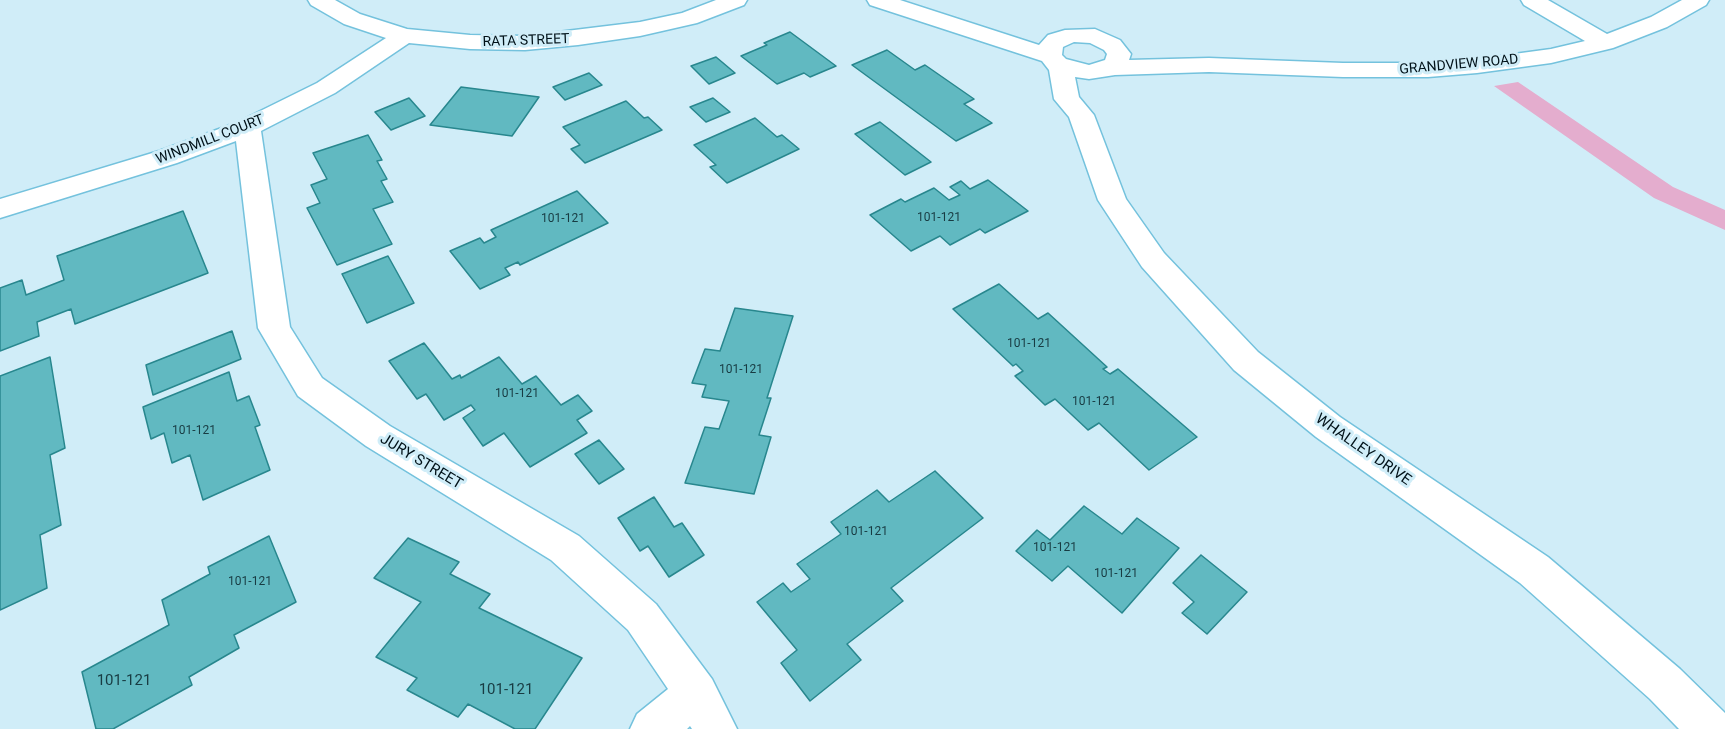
<!DOCTYPE html>
<html>
<head>
<meta charset="utf-8">
<style>
	body { margin:0 }
	canvas { display:block; background:#d0edf8 }
</style>
</head>
<body>
<canvas width="1725" height="729"></canvas>
<script>
const ctx = document.querySelector('canvas').getContext('2d');
ctx.lineJoin = 'round';
function fillPath(path, color) { ctx.fillStyle = color; ctx.fill(path, 'evenodd'); }
const toPath = rows => new Path2D(rows.map(r => 'M' + r).join(''));
function trace(path, color, width, dash) { ctx.strokeStyle = color; ctx.lineWidth = width; ctx.lineCap = dash ? 'butt' : 'round'; ctx.setLineDash(dash || []); ctx.stroke(path); }
function label(font, color, halo, rows, align = 'center') {
  ctx.font = font + ' Roboto,sans-serif'; ctx.lineWidth = 6; ctx.setLineDash([]); ctx.textBaseline = 'middle'; ctx.strokeStyle = halo; ctx.fillStyle = color; for (const [text, x, y, turn = 0] of rows) {
    ctx.save(); ctx.translate(x, y); ctx.rotate((+turn || 0) * Math.PI / 180); ctx.textAlign = isNaN(turn) ? turn : align; if (halo) ctx.strokeText(text, 0, 0); ctx.fillText(text, 0, 0); ctx.restore();
  }
}
fillPath(toPath([
	[1518,82,1673,187,1725,210,1725,230,1654,198,1494,86]
]), '#e4adce');
const building = toPath([
	[790,32,836,66,810,77,804,73,777,84,741,56,767,45,764,43,790,32],
	[887,50,915,70,925,65,974,99,964,104,992,123,956,141,852,65,887,50],
	[716,57,735,73,709,84,691,66,716,57],
	[589,73,602,85,565,100,553,87,589,73],
	[461,87,539,97,512,136,430,125,461,87],
	[409,98,425,116,391,130,375,112,409,98],
	[713,98,730,112,706,122,690,107,713,98],
	[626,101,644,118,648,117,662,130,585,163,571,149,580,145,563,127,626,101],
	[755,118,777,137,782,135,799,149,727,183,710,167,716,165,694,145,755,118],
	[880,122,931,162,905,175,855,134,880,122],
	[368,135,382,160,377,161,387,179,381,181,393,202,373,209,392,244,337,265,307,208,320,203,311,185,327,179,313,153,368,135],
	[988,180,1028,211,985,233,980,229,950,245,940,236,911,251,870,215,901,199,905,202,934,188,949,200,960,195,950,187,961,181,970,189,988,180],
	[577,191,608,223,520,265,518,262,505,268,510,275,480,289,450,251,480,238,484,243,496,237,491,230,577,191],
	[183,211,208,273,75,324,71,309,37,322,39,336,0,351,0,288,22,280,26,295,64,280,57,256,183,211],
	[388,256,414,303,367,323,342,274,388,256],
	[999,284,1038,319,1048,313,1107,367,1103,369,1110,374,1118,369,1197,437,1149,470,1099,423,1088,430,1055,399,1045,405,1015,376,1023,371,1016,364,1013,366,953,309,999,284],
	[735,308,793,316,767,398,771,398,759,435,771,437,754,494,685,483,705,427,719,429,729,401,702,397,706,385,692,383,705,349,720,351,735,308],
	[232,331,241,359,153,395,146,365,232,331],
	[424,343,452,379,460,375,461,378,499,357,522,384,536,376,561,405,578,395,592,411,577,420,587,433,530,467,504,433,483,446,463,418,475,410,471,405,444,420,426,394,417,399,389,361,424,343],
	[50,357,65,448,50,455,61,525,40,535,47,588,0,610,0,376,50,357],
	[229,372,237,401,249,396,260,425,255,427,270,470,203,500,190,455,172,463,164,433,151,439,143,407,229,372],
	[599,440,624,469,599,484,575,454,599,440],
	[935,471,983,518,891,588,903,601,847,644,861,660,810,701,781,663,797,650,757,602,783,583,791,592,810,579,797,564,841,534,831,522,877,490,889,502,935,471],
	[654,497,674,527,682,523,704,555,669,577,648,546,640,551,618,518,654,497],
	[1084,506,1122,534,1137,518,1179,548,1122,613,1068,566,1052,581,1016,551,1037,530,1050,540,1084,506],
	[269,536,296,602,234,635,239,648,189,677,192,685,113,729,96,729,82,672,169,625,162,600,210,574,208,567,269,536],
	[408,538,459,562,450,574,490,594,479,608,582,658,535,729,515,729,468,704,458,717,407,690,417,678,376,657,421,602,374,578,408,538],
	[1201,555,1247,592,1207,634,1182,613,1194,602,1173,583,1201,555]
]);
fillPath(building, '#61b9c1');
trace(building, '#28878e', 1.5);
const street = toPath([
	[308,0,335,0,360,14,407,29,470,35,525,36,640,22,682,13,716,0,747,0,744,5,697,23,640,36,578,45,525,50,470,49,409,43,335,93,261,131,290,327,322,378,390,426,579,536,656,604,712,679,737,729,692,729,690,726,687,729,630,729,637,714,668,689,628,630,551,560,366,446,298,396,258,328,236,141,177,163,0,218,0,199,159,151,238,122,317,83,386,38,344,24,311,5,308,0],
	[867,0,900,0,1039,45,1048,35,1065,30,1095,29,1120,40,1131,54,1129,60,1209,58,1343,63,1428,63,1477,59,1551,49,1585,41,1524,5,1521,0,1548,0,1607,34,1651,17,1682,0,1709,0,1706,5,1667,27,1613,48,1551,63,1477,73,1428,77,1343,77,1209,72,1115,75,1089,79,1075,77,1079,97,1094,115,1126,199,1164,253,1258,352,1340,417,1548,557,1680,669,1725,713,1725,729,1679,729,1650,699,1520,583,1316,437,1234,370,1142,267,1098,200,1069,117,1054,99,1049,70,1042,61,870,5,867,0],
	[1074,42,1090,43,1104,50,1107,54,1105,60,1089,65,1066,59,1062,55,1063,47,1074,42]
]);
trace(street, '#74c2dd', 3);
fillPath(street, '#fff');
label('12px', '#183b42', null, [
	["101-121",939,218],
	["101-121",563,219],
	["101-121",1029,344],
	["101-121",741,370],
	["101-121",517,394],
	["101-121",1094,402],
	["101-121",194,431],
	["101-121",866,532],
	["101-121",1055,548],
	["101-121",1116,574],
	["101-121",250,582]
]);
label('14px', '#001118', '#d0edf8', [
	["RATA STREET",526,41,-2],
	["GRANDVIEW ROAD",1459,65,-5],
	["WINDMILL COURT",210,140,-21]
]);
label('15px', '#001118', '#d0edf8', [
	["WHALLEY DRIVE",1363,450,35],
	["JURY STREET",421,462,31]
]);
label('15px', '#183b42', null, [
	["101-121",124,681],
	["101-121",506,690]
]);
</script>
</body>
</html>
